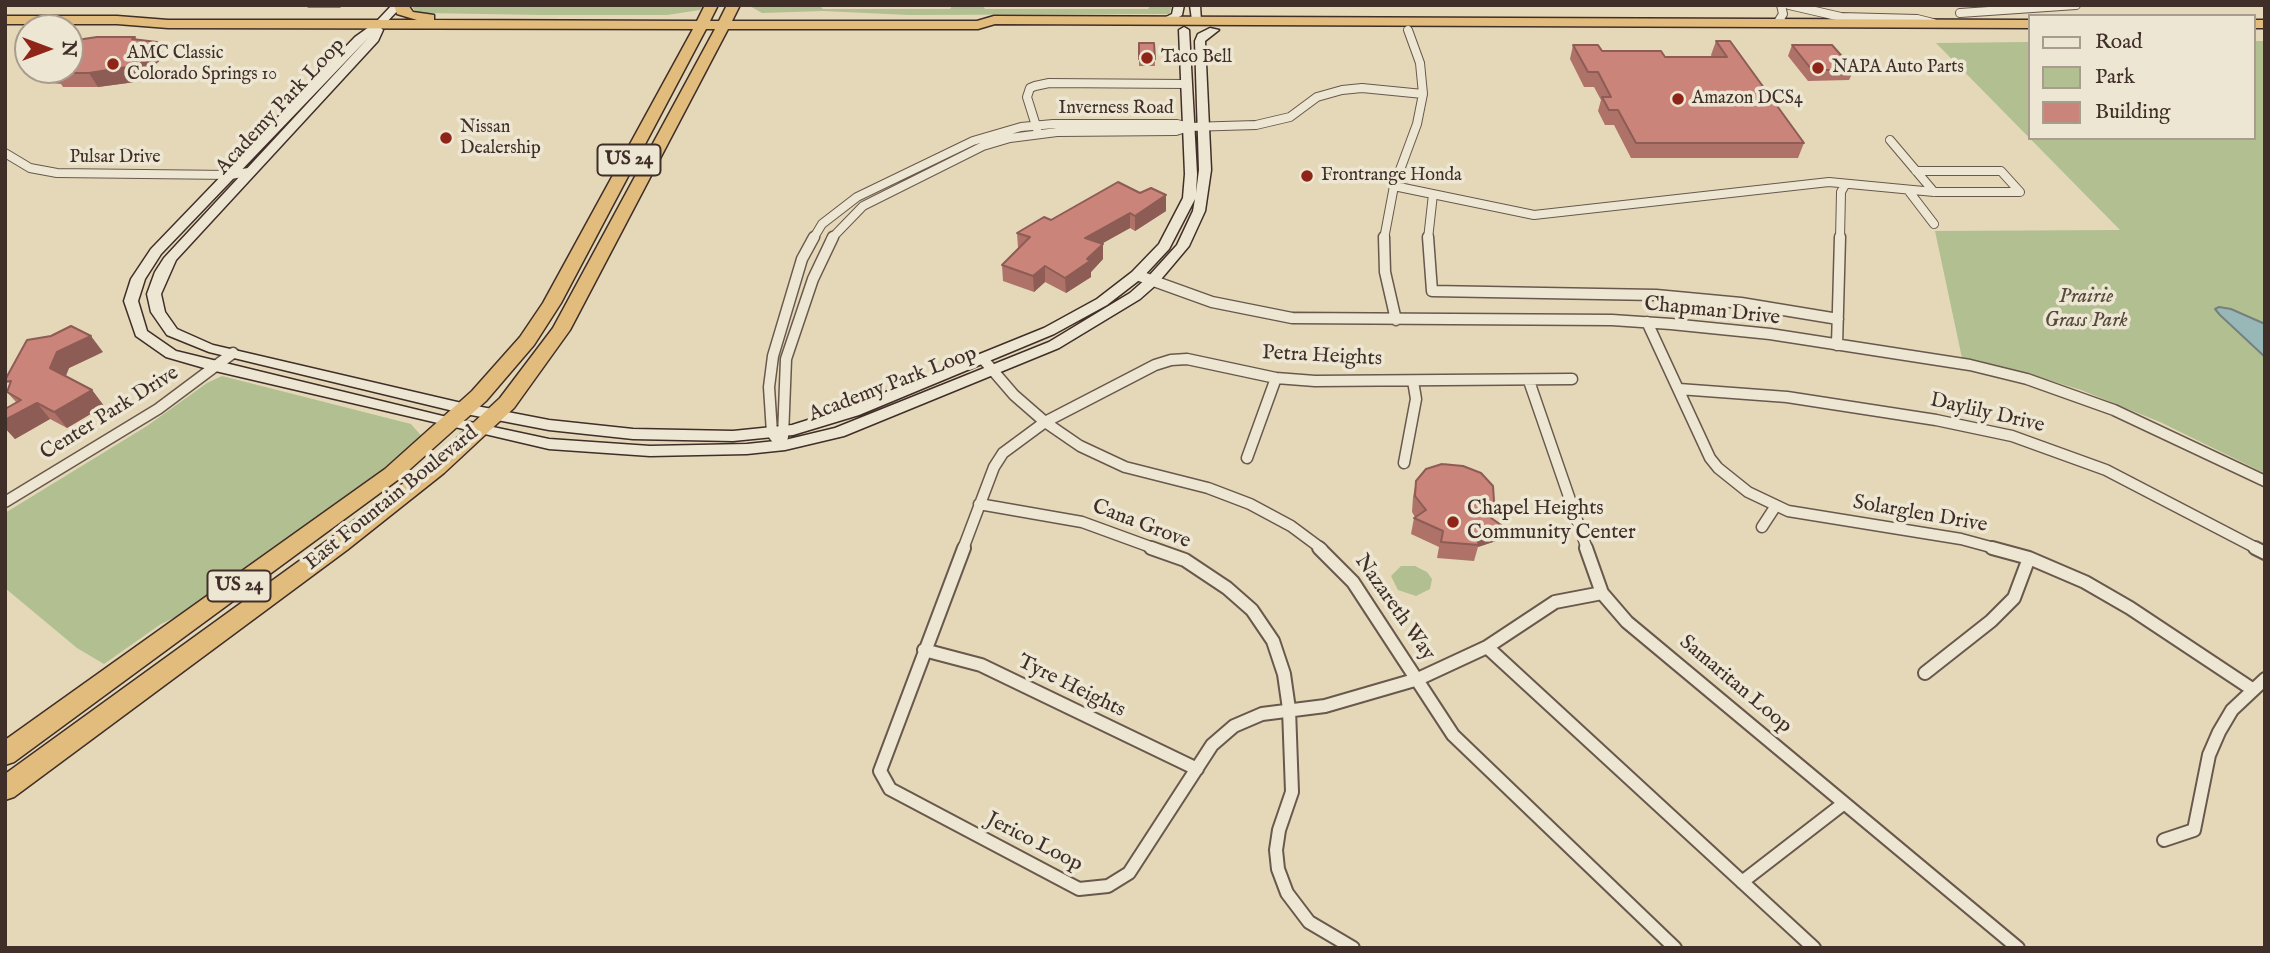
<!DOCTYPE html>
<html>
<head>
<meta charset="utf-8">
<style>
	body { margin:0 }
	#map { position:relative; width:2270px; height:953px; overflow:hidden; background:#e4d8b9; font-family:"IM FELL English",serif }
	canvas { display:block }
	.frame { position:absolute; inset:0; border:7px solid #402e28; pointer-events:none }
	.legend { position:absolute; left:2028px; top:14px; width:228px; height:126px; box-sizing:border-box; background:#ede6d2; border:2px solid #a89c8e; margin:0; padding:9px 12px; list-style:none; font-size:21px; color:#402e28 }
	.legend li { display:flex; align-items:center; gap:14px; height:35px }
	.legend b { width:35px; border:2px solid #a89c8e }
	.north { position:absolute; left:14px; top:14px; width:70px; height:70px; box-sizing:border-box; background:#ede6d2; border:2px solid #a89c8e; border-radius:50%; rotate:90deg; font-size:19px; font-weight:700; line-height:28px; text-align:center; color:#402e28 }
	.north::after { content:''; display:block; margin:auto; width:24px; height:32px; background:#8f2418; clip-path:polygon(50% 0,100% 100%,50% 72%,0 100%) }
</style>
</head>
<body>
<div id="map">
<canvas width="2270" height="953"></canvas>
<div class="frame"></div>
<ul class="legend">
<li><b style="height:9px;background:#ede6d2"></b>Road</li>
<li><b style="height:19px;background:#b1bf91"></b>Park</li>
<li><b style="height:19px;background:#ca847a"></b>Building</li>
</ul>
<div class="north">N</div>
</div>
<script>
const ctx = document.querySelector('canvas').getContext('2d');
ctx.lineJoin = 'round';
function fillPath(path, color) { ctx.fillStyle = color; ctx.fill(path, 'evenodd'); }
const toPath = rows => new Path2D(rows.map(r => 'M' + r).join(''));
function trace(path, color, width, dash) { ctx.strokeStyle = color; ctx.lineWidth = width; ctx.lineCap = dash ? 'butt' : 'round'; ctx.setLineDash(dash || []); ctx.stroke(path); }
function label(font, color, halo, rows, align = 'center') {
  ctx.font = font + ' "IM FELL English",serif'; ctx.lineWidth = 7; ctx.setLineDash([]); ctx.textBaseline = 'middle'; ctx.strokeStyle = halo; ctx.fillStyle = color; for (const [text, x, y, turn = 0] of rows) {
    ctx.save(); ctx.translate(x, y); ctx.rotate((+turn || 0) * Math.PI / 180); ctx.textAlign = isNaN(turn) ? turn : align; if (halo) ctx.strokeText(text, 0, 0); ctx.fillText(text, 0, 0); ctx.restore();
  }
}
fillPath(toPath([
	[411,5,703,5,700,10,667,15,543,15,424,13,415,11],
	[748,5,820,6,823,9,950,9,952,6,983,6,985,9,1148,9,1151,5,1171,5,1171,9,1169,14,909,15,823,11,762,13],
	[2254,41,2265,41,2265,469,2262,472,2160,422,2081,390,2023,372,1962,358,1935,231,2120,230,1936,43,2030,42,2030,138,2254,138],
	[222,376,411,424,424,439,408,454,195,608,161,624,104,664,77,648,5,588,5,513,147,426,207,383],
	[1401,566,1415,566,1427,572,1432,579,1430,589,1416,596,1398,590,1391,576]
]), '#b1bf91');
const water = toPath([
	[2219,307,2231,309,2265,324,2265,357,2220,315,2215,309,2219,307]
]);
fillPath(water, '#98b8b8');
trace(water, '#75817e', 2);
const streetFar2 = toPath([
	[1789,5,1841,17,1917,19,1933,23],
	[1960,13,2076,5],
	[1778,22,1783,14,1781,5],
	[1037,129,1027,97,1030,88,1035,86,1049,83,1186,84],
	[1890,140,1934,192],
	[5,153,30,168,57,173,230,175,249,172],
	[1394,186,1534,215,1829,182,1934,192,2020,192,2001,171,1916,171],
	[1908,190,1934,224],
	[813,239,822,224,857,197,973,141,1021,127,1053,124,1177,124,1189,127,1256,125,1290,117,1317,97,1342,90,1362,88,1423,94],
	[831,239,863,206,983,146,1010,138,1057,132,1176,131,1189,127],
	[1384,239,1394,186,1417,124,1423,94,1420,63,1408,30],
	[1428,239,1433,194],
	[1840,239,1841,192,1845,185]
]);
const streetFar1 = toPath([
	[1384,237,1385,272,1396,320],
	[1428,237,1432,291,1656,295,1741,303,1838,319],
	[1137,275,1212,302,1292,318,1612,320,1671,324,1770,334,1970,365,2027,379,2114,410,2265,481],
	[1647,322,1710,458,1718,468,1748,492,1788,511,1961,539,1998,549],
	[1837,345,1840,237],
	[983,359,1014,395,1045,422,1080,446,1125,467,1208,488,1250,504,1291,526,1322,549],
	[1529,381,1587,549],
	[1679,389,1787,397,1936,420,2012,436,2106,470,2258,549],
	[783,437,786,359,813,279,833,237],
	[781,445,772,433,769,387,773,356,802,259,814,237],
	[1247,458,1276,378],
	[1404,463,1416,399,1413,381],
	[5,502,158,409,233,353],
	[979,504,1082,522,1156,549],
	[1762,527,1775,507],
	[963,549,994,467,1003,453,1045,422,1155,365,1171,360,1187,359,1276,378,1315,381,1572,379]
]);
const street = toPath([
	[964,548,880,771,890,789,1079,889,1108,886,1129,873,1212,745,1234,726,1262,714,1325,706,1418,679,1487,647,1555,602,1602,593],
	[1151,548,1185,560,1227,588,1252,610,1273,641,1284,674,1289,709,1292,792,1279,830,1276,850,1278,869,1287,893,1309,922,1353,948],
	[1319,548,1353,582,1453,735,1675,948],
	[1586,548,1602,593,1627,622,2018,948],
	[1992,548,2029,558,2085,582,2130,608,2252,689],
	[2255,548,2265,553],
	[1487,647,1814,948],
	[924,650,981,665,1197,769],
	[1925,673,1991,621,2014,598,2029,558],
	[2164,840,2194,830,2209,755,2219,732,2232,710,2265,679],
	[1742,882,1843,804]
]);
const secondary = toPath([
	[392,5,403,5,381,28,383,30,378,41,176,260,161,294,165,312,177,329,213,345,466,404,549,420,633,429,733,431,792,425,849,407,1044,328,1097,299,1132,272,1159,244,1183,198,1185,174,1179,30,1184,27,1189,30,1197,174,1196,193,1199,170,1195,41,1198,34,1210,28,1219,30,1205,41,1211,170,1205,211,1189,246,1157,284,1140,299,1059,348,844,436,785,450,747,454,650,456,549,449,211,370,166,357,136,336,124,301,131,279,151,249,355,37,376,22,392,5],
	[370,36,164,258,155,272,147,294,151,312,167,335,209,352,466,414,549,430,633,439,733,441,793,435,859,415,1054,334,1107,305,1142,278,1169,249,1195,199,1193,211,1177,245,1147,278,1130,293,1049,342,835,428,785,440,747,444,650,446,549,439,451,418,176,351,147,331,138,301,145,279,161,254,370,36],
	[1174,5,1184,5,1182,15,1170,23,1162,23,1162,19,1172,14,1174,5],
	[1190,5,1200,5,1201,22,1192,20,1190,5]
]);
const highway = toPath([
	[394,5,408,5,413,12,434,15,434,20,697,21,705,5,718,5,710,21,719,21,727,5,740,5,732,21,977,21,994,16,2030,20,2030,28,995,24,978,29,728,29,570,330,514,408,444,473,347,550,14,797,5,800,5,774,331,538,430,463,500,398,553,328,715,29,706,29,561,303,534,345,486,401,399,479,14,762,5,765,5,740,385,469,472,391,520,337,543,303,693,29,168,28,117,24,5,24,5,16,117,16,168,20,417,20,397,14,394,5],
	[2254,20,2265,20,2265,28,2254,28,2254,20]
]);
trace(streetFar2, '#69584c', 10);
trace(streetFar1, '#69584c', 13);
trace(street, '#69584c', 16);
trace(secondary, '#402e28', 3);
trace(highway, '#402e28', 3);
trace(streetFar2, '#ede6d2', 8);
trace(streetFar1, '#ede6d2', 10);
trace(street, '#ede6d2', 12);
fillPath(secondary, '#ede6d2');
fillPath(highway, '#e2bc7c');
fillPath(toPath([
	[306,5,343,5,340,8,308,8],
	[135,37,137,40,165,56,135,82,98,87,63,87,61,84,39,82,32,70,70,70],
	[1716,41,1804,143,1798,158,1631,158,1614,125,1605,125,1598,111,1601,100,1594,87,1584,87,1570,59,1573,45,1602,51,1665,57,1712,57,1711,55],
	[1139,43,1154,43,1155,66,1139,66],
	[1792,45,1854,70,1849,80,1808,81,1788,56],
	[1118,182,1166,211,1135,231,1130,228,1103,243,1103,259,1091,272,1091,277,1066,293,1045,282,1034,292,1003,281,1002,265,1018,248,1017,233,1051,220],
	[103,352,69,368,66,376,92,390,104,406,67,428,50,419,15,439,5,428,5,409,16,402,7,392],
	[1416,481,1494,501,1489,517,1496,541,1478,547,1474,561,1437,558,1439,547,1411,534,1414,518,1415,517,1412,512,1413,497]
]), '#ae7269');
fillPath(toPath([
	[157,42,165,56,135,82,98,87,89,73],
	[1166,195,1166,211,1135,231,1135,216],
	[1130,213,1130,228,1085,253,1085,238],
	[1103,244,1103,259,1091,272,1091,277,1066,293,1065,278,1087,259],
	[1045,266,1045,282,1034,292,1033,276],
	[91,336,103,352,69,368,62,384,50,368,57,352],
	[92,390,104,406,67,428,54,412],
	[37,403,50,419,15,439,5,428,5,420],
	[1494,501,1489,518,1487,515],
	[1501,525,1496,541,1478,547,1479,545,1475,534]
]), '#8d5c55');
const building = toPath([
	[97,37,135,37,132,39,157,42,127,67,89,73,53,73,56,70,52,70,70,70,70,41,97,37],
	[1716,41,1730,41,1804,143,1636,143,1618,110,1609,110,1602,97,1611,97,1598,72,1588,72,1573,45,1598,45,1602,51,1661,51,1665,57,1727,57,1716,41],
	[1139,43,1154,43,1155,59,1139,59,1139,43],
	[1792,45,1832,45,1854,70,1812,70,1792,45],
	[1118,182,1140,193,1151,188,1166,195,1135,216,1130,213,1085,238,1103,244,1087,259,1090,261,1065,278,1045,266,1033,276,1002,265,1030,237,1017,233,1044,217,1051,220,1118,182],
	[71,326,91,336,57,352,50,368,92,390,54,412,37,403,5,420,5,409,21,400,7,392,11,381,5,382,5,380,27,340,51,336,71,326],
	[1442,464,1463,466,1481,473,1493,486,1494,501,1487,515,1501,525,1475,534,1479,545,1441,542,1443,531,1414,518,1426,510,1415,496,1416,481,1426,469,1442,464]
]);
fillPath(building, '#ca847a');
trace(building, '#8d5c55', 2);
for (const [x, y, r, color] of [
	[1147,58,7,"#8f2418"],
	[113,64,7,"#8f2418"],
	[1818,68,7,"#8f2418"],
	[1678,99,7,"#8f2418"],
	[446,138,7,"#8f2418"],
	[1307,176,7,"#8f2418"],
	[1453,522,7,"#8f2418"]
]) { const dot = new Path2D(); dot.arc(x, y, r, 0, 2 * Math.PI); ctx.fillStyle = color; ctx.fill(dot); trace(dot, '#ede6d2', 2.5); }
label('18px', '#402e28', '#ede6d2', [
	["AMC Classic",127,54],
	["Colorado Springs 10",127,75],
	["Taco Bell",1161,58],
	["NAPA Auto Parts",1832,68],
	["Amazon DCS4",1692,99],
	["Nissan",460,128],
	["Dealership",460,149],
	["Frontrange Honda",1321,176]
], 'left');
label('18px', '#402e28', '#ede6d2', [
	["Inverness Road",1116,109],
	["Pulsar Drive",115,158]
]);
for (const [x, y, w] of [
	[629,160,63],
	[239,586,63]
]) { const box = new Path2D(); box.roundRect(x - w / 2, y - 15.5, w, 31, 5); ctx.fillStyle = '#ede6d2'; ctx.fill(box); trace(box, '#402e28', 2); }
label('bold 19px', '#402e28', null, [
	["US 24",629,160],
	["US 24",239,586]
]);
label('21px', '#402e28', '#ede6d2', [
	["Academy Park Loop",281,107,-47],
	["Chapman Drive",1712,312,6],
	["Petra Heights",1322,357,3],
	["Academy Park Loop",893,385,-21],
	["Center Park Drive",110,414,-32],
	["Daylily Drive",1987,414,13],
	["East Fountain Boulevard",392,499,-39],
	["Solarglen Drive",1920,515,10],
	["Cana Grove",1141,525,21],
	["Nazareth Way",1394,608,55],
	["Samaritan Loop",1735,685,40],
	["Tyre Heights",1071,687,26],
	["Jerico Loop",1034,843,27]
]);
label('italic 21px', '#574b3d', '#ede6d2', [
	["Prairie",2086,298],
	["Grass Park",2086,322]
]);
label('21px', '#402e28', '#ede6d2', [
	["Chapel Heights",1467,510],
	["Community Center",1467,534]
], 'left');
</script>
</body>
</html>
